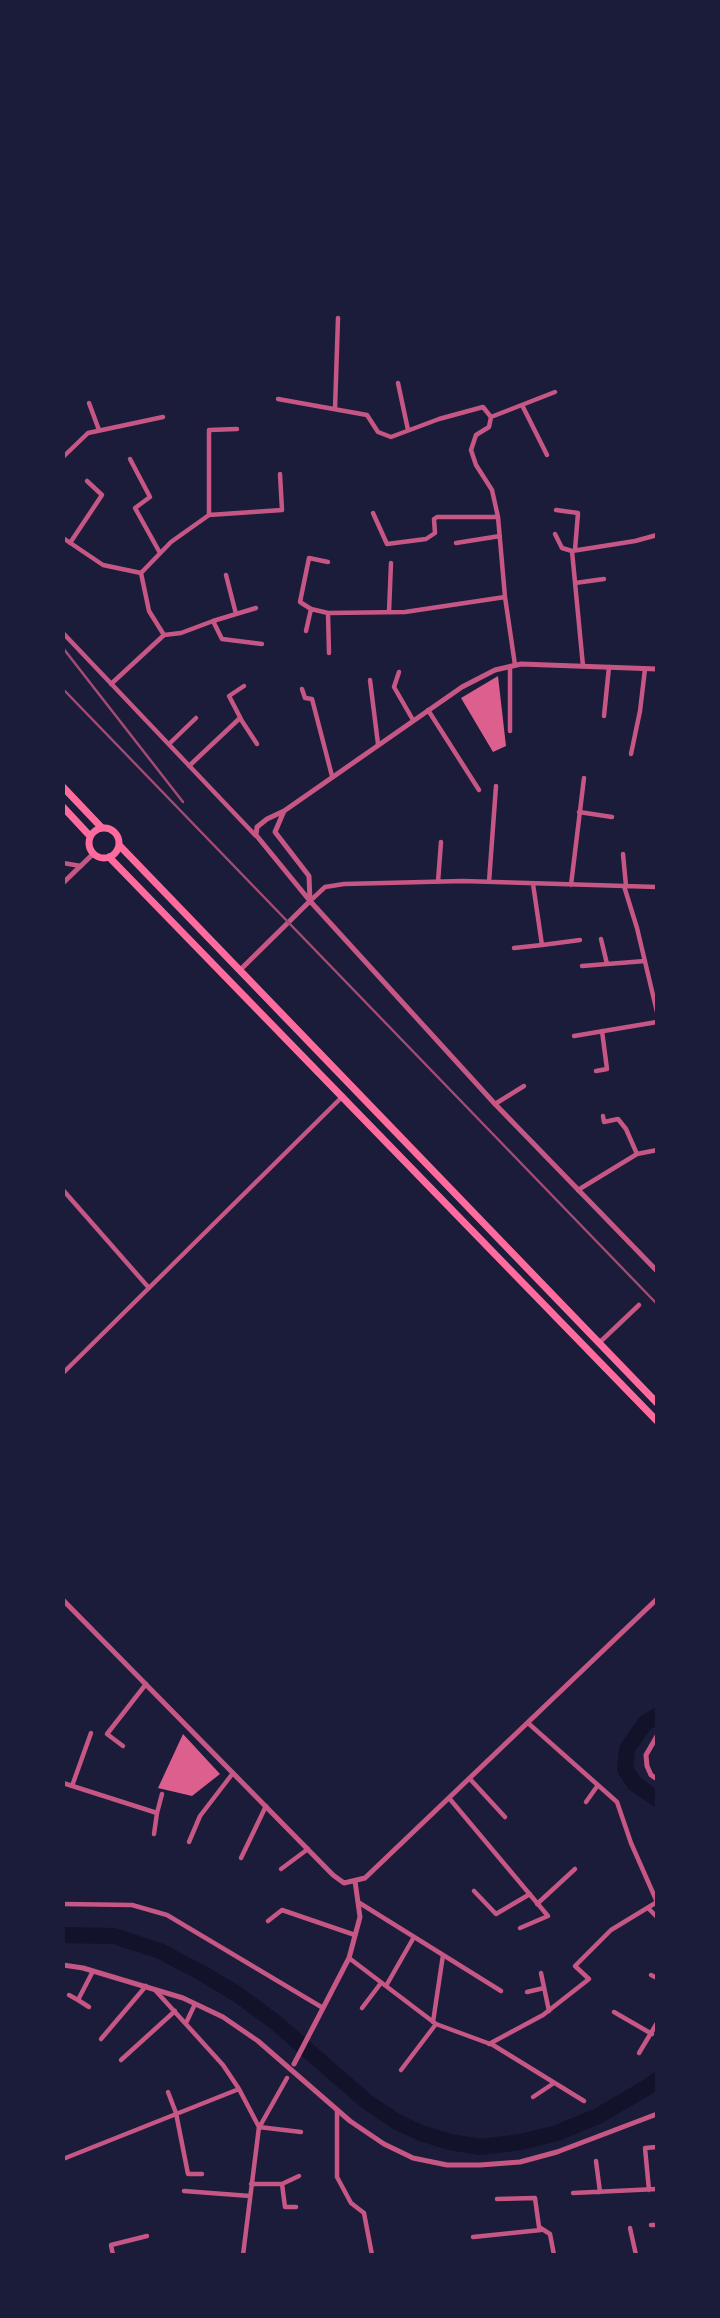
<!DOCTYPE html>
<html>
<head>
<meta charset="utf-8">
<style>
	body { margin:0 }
	#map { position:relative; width:720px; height:2318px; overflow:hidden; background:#1b1b3a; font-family:"Crimson Pro",serif }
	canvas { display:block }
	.frame { position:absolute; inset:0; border:65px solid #1b1b3a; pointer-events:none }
</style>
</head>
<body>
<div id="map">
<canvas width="720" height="2318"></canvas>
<div class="frame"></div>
</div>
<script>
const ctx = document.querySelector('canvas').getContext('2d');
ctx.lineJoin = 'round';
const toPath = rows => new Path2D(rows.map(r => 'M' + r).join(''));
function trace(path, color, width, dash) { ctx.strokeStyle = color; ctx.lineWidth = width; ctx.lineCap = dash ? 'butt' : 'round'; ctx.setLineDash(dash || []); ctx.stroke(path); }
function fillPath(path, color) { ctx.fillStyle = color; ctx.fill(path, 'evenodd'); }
trace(toPath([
	[657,1716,645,1723,627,1749,625,1769,635,1784,657,1799],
	[63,1935,114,1936,160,1951,200,1972,237,1994,275,2022,366,2101,397,2122,421,2133,450,2142,481,2147,521,2142,557,2133,598,2116,646,2088,657,2080]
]), '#12122b', 16);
fillPath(toPath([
	[498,676,506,746,493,752,461,698],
	[183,1734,220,1774,192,1796,158,1788]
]), '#dd5f8e');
trace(toPath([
	[398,383,408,430],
	[278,399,367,415,378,432,391,437,439,419,483,407,491,417,489,427,476,435,471,450,476,465,492,490,498,517,505,597,515,665],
	[89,403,99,430],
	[522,405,547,455],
	[335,409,338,318],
	[491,417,555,392],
	[63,457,88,433,163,417],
	[130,459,150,497,135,508,160,553],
	[556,510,578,513,575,550],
	[373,513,387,544,426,539,435,533,434,519,437,517,498,517],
	[209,515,282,510,280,474],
	[555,534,562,548,572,551,635,541,657,535],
	[63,538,103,565,141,573],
	[70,543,102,495,87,481],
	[456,543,500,536],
	[572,551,583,666],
	[328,562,309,558,300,602,311,609,328,613,405,612,505,597],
	[226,575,236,614],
	[575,583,604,579],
	[389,612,391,563],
	[328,613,329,653],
	[213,621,256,608],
	[306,631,311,609],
	[63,633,255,835],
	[164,635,181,633,213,621,222,639,262,644],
	[399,672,394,687,413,720],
	[370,680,378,744],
	[111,684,164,635,149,611,141,573,171,542,209,515,209,430,237,429],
	[302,689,305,698,312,699,332,776],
	[428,710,479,790],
	[604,716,609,667],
	[241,719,229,696,244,686],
	[510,731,510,666],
	[169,744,196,718],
	[631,754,640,711,645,669],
	[189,766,240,718,257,744],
	[579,812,612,817],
	[623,854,626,886],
	[63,863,81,866],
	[438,882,441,842],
	[489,882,496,786],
	[571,885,584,778],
	[624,886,637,928,657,1012],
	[310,901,325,887,344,884,463,881,657,887],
	[601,939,607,964],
	[542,945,580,940],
	[514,948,542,945,533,884],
	[582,966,645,961],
	[574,1036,657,1022],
	[596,1071,607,1069,602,1031],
	[495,1104,524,1086],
	[603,1116,604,1122,618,1119,626,1129,637,1154],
	[63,1190,149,1288],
	[578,1190,637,1154,657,1150],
	[599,1343,639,1305],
	[63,1373,343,1096],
	[123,1746,107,1734,146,1684],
	[470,1779,505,1817],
	[63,1783,157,1813,154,1834],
	[72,1786,91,1733],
	[449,1798,548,1916,520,1928],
	[586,1802,598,1785],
	[157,1813,162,1794],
	[189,1842,200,1816,233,1773],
	[241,1858,266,1806],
	[281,1869,308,1849],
	[474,1891,496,1914,530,1894],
	[358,1902,501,1991],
	[63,1904,132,1905,167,1915,323,2008],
	[537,1904,575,1869],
	[648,1908,657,1917],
	[268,1921,282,1910,355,1935],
	[349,1958,436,2024,493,2045,584,2101],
	[541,1973,549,2011],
	[651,1975,657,1978],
	[386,1986,414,1937],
	[155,1990,223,2065,239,2089,259,2127,243,2255],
	[527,1992,544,1988],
	[69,1995,78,2000],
	[89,2007,78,2000,93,1971],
	[362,2008,381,1983],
	[614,2012,652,2034],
	[433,2022,443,1955],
	[186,2023,195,2004],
	[101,2039,146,1986],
	[489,2044,543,2015,589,1979,575,1966,611,1930,657,1902,631,1843,617,1802,528,1723],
	[639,2053,657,2023],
	[121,2060,175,2011],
	[401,2070,436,2024],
	[168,2092,176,2113,188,2174,202,2174],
	[533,2097,554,2083],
	[337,2110,337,2177,351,2203,364,2213,372,2255],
	[260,2126,287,2078],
	[259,2127,301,2132],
	[63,2159,239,2089],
	[596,2161,600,2192],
	[251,2184,282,2184,299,2176],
	[282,2184,285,2207,296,2207],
	[649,2190,645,2148,657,2147],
	[184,2191,250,2196],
	[573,2193,657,2189],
	[497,2199,535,2198,539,2227,550,2234,554,2255],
	[651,2225,657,2225],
	[630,2228,636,2255],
	[473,2237,541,2230],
	[113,2255,111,2245,147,2236]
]), '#c65784', 4.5);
trace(toPath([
	[657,669,521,664,495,670,462,687,284,811,267,819,257,827,256,835,310,901,495,1104,657,1271],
	[284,811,275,832,309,876,310,901],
	[63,883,93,854],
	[240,970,310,901],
	[63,1600,333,1875,344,1883,365,1878,657,1599],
	[657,1736,646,1755,647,1766,651,1775,657,1779],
	[63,1965,83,1968,183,1998,223,2017,258,2041,350,2121,384,2144,413,2158,447,2165,480,2165,520,2162,557,2152,657,2114],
	[294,2064,349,1958,360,1917,355,1881]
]), '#c65784', 5);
trace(toPath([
	[63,787,101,827],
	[63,807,90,836],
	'89 843a15 15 0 1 1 30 0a15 15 0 1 1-30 0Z',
	[119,845,657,1403],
	[109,857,657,1421]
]), '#ff6b9d', 7);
trace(toPath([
	[63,648,183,802],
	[63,689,657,1304]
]), '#a44b75', 2.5);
</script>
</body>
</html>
